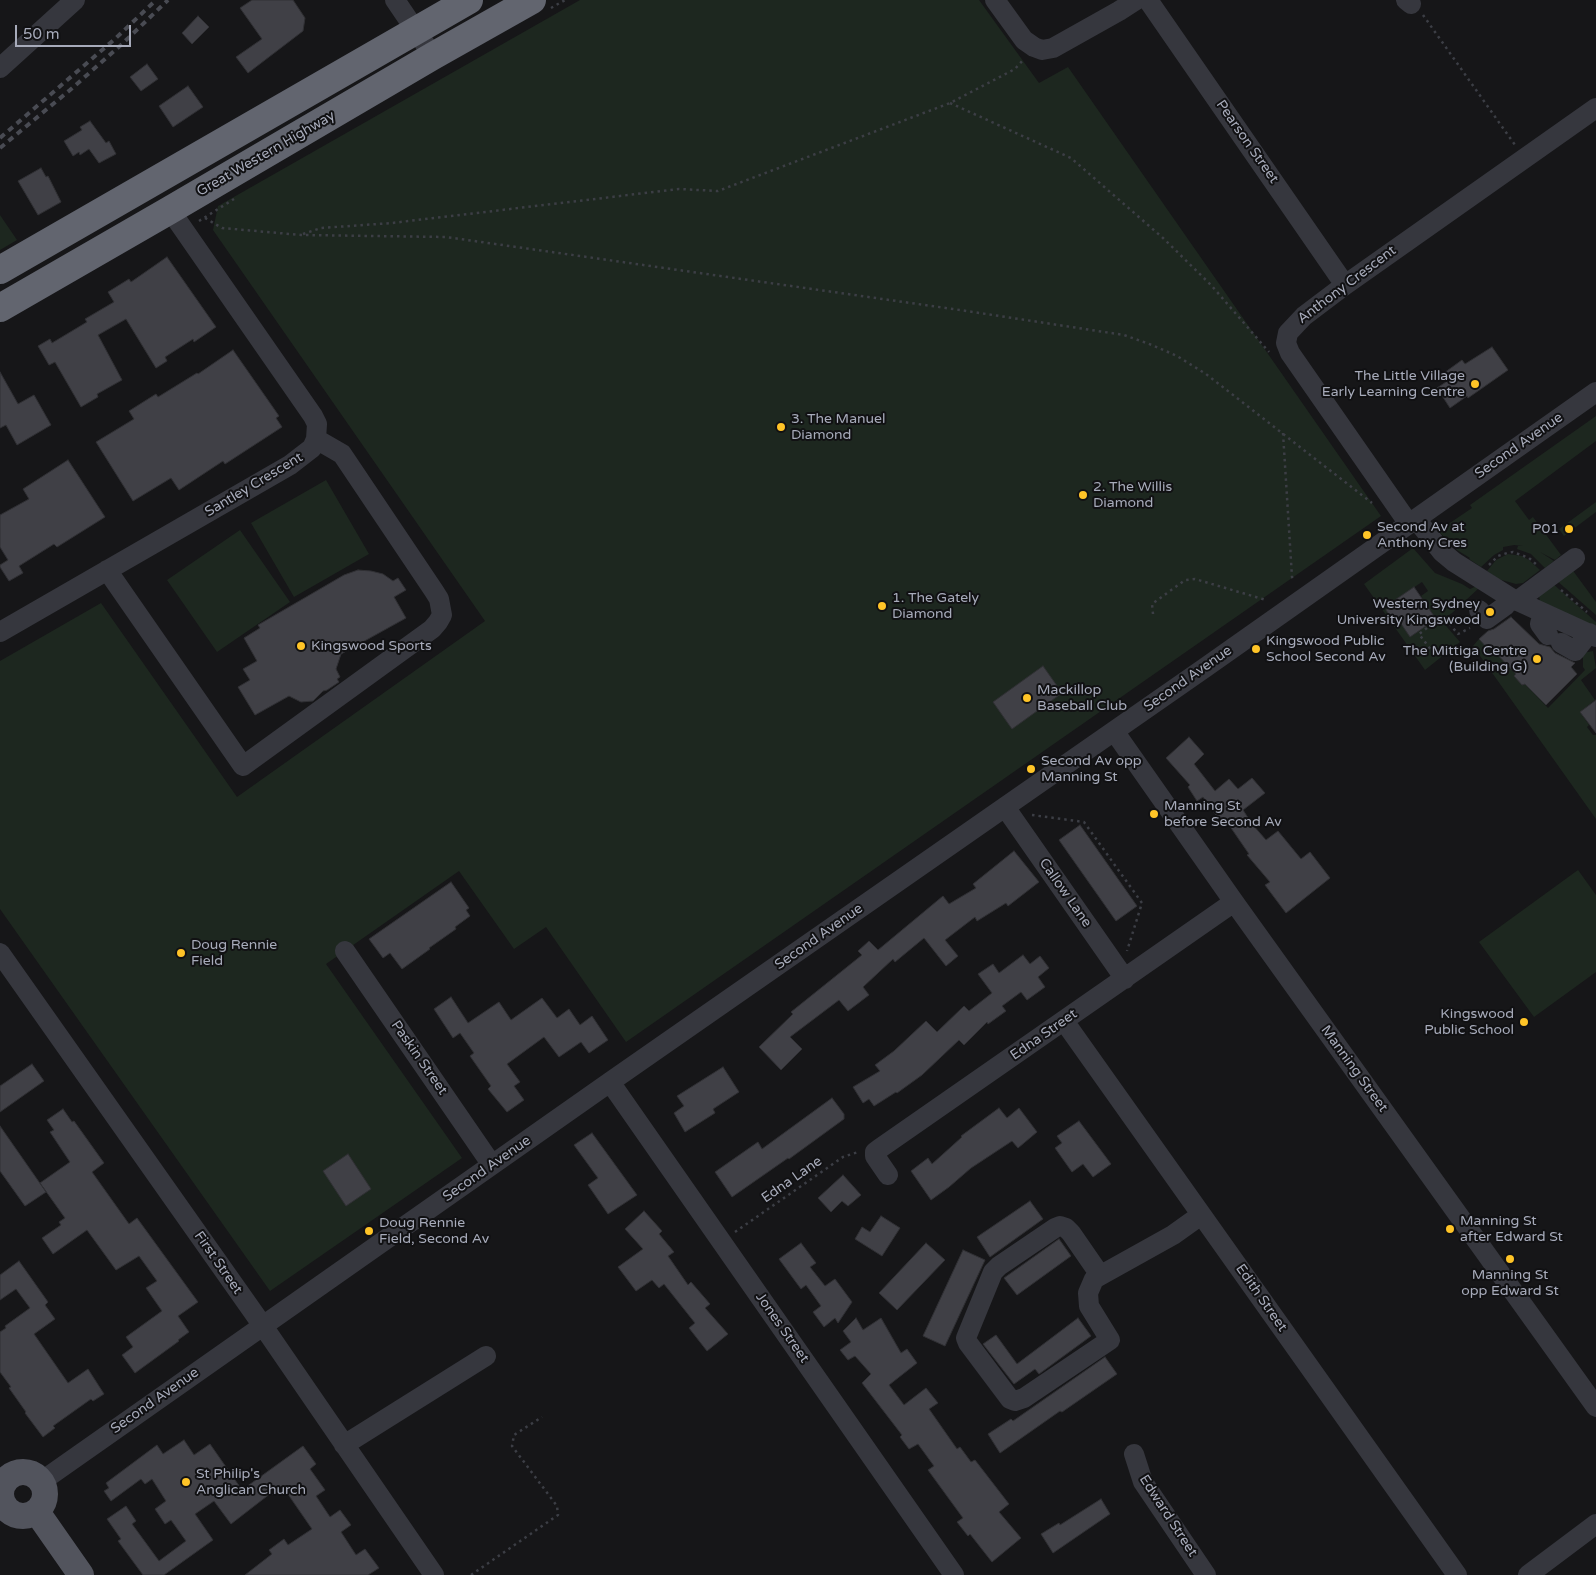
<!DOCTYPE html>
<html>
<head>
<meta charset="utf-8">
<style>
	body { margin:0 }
	#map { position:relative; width:1596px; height:1575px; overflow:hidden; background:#161618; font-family:"Varela Round",sans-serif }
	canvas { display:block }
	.scale { position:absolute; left:15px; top:25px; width:116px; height:22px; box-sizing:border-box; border:2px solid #a7abba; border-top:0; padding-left:6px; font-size:15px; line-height:18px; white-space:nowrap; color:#a7abba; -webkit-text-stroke:4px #111113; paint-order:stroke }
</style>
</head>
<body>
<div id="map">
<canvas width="1596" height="1575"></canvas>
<div class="scale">50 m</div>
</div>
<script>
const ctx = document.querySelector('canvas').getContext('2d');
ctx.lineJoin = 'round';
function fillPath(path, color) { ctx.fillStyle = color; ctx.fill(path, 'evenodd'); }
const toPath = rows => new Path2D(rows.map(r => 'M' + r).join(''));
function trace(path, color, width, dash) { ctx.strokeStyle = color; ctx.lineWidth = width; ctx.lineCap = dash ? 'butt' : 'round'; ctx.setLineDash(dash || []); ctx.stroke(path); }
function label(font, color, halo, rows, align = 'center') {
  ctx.font = font + ' "Varela Round",sans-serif'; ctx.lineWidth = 4; ctx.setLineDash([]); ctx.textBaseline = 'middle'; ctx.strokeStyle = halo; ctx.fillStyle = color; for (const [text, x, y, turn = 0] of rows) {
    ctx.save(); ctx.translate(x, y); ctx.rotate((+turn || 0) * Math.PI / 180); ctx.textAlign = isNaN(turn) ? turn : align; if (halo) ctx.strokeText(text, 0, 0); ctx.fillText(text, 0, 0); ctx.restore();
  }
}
fillPath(toPath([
	[580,0,979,0,1039,83,1068,67,1381,516,626,1042,546,927,514,949,459,871,326,964,462,1158,270,1291,0,909,0,661,101,603,237,797,485,621,213,230,218,206],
	[0,215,17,240,0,250],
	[1596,416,1596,441,1515,501,1529,520,1533,517,1561,555,1555,560,1540,552,1554,561,1545,568,1531,554,1517,549,1518,546,1523,546,1514,545,1503,547,1503,550,1494,555,1481,567,1469,559,1470,558,1457,550,1438,531,1472,508,1470,505],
	[326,480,369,554,294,597,251,523],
	[1596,502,1596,512,1564,536,1559,529],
	[240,530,290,602,217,652,167,580],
	[1413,548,1435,573,1462,584,1470,589,1477,586,1479,588,1452,613,1441,620,1460,642,1425,670,1364,584],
	[1422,582,1428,591,1421,596,1436,619,1410,637,1405,629,1412,624,1395,600],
	[1508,554,1522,556,1529,560,1540,570,1523,583,1516,584,1498,579,1487,571,1496,560],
	[1571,568,1596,602,1596,615,1556,580],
	[1551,582,1596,622,1596,627,1540,602,1539,596],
	[1479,639,1488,649,1488,651,1492,652,1494,650,1516,674,1514,676,1522,685,1525,684,1548,708,1585,670,1583,667,1583,653,1593,651,1596,668,1581,680,1595,700,1580,712,1589,725,1587,727,1593,735,1596,735,1596,819,1473,646],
	[1578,870,1596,895,1596,972,1534,1017,1479,942]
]), '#1d271f');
const building = toPath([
	[252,0,293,0,305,18,303,31,248,73,236,57,262,39,240,8,252,0],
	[198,16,209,27,192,44,182,33,198,16],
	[147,64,158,79,141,91,130,77,147,64],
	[188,86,203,107,173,127,159,106,188,86],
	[90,121,106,143,109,141,116,154,99,163,89,149,80,155,79,152,73,156,64,141,82,130,80,127,90,121],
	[41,168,46,177,48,176,61,202,38,215,18,181,41,168],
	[167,257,216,327,194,342,193,339,165,357,167,361,156,368,126,319,98,335,122,380,97,394,98,397,81,407,55,362,49,365,38,346,50,339,52,343,87,322,85,319,114,302,108,292,129,279,131,282,167,257],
	[1492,347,1508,370,1468,398,1467,396,1450,408,1437,388,1449,380,1444,373,1462,360,1465,364,1492,347],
	[233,350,279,416,276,418,282,427,225,464,223,461,179,490,171,478,133,501,96,442,134,419,129,411,156,394,158,397,197,373,198,374,233,350],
	[0,372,18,404,34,395,51,425,17,445,6,425,0,428,0,372],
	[68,460,105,517,57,547,54,544,19,566,23,573,9,581,0,567,0,565,8,560,0,547,0,515,29,499,23,489,68,460],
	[358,570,371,571,383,574,393,581,398,578,406,590,394,597,406,618,341,654,336,669,340,677,337,679,339,682,327,690,323,691,313,701,301,702,289,696,255,715,238,687,250,680,243,669,257,661,244,638,260,628,258,625,344,575,358,570],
	[1414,587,1436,619,1410,637,1400,622,1396,625,1386,610,1397,603,1395,600,1414,587],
	[1511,617,1539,644,1550,647,1555,653,1575,663,1571,667,1577,674,1546,705,1525,684,1522,685,1514,676,1516,674,1490,647,1488,649,1479,639,1488,631,1494,629,1511,617],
	[1043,666,1062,693,1012,729,993,702,1043,666],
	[1596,700,1596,733,1580,712,1596,700],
	[1189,737,1204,754,1194,764,1215,791,1229,779,1238,789,1252,778,1265,793,1243,810,1252,824,1266,840,1278,831,1301,859,1310,852,1330,878,1286,913,1265,885,1270,882,1247,855,1249,854,1227,822,1223,825,1203,797,1197,801,1188,787,1190,785,1166,758,1189,737],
	[1080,825,1137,906,1116,921,1059,840,1080,825],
	[1014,851,1039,882,1008,906,1006,903,977,921,975,917,945,940,958,956,946,966,924,938,895,962,893,959,863,987,869,995,848,1011,839,1000,790,1037,802,1049,781,1070,759,1047,793,1014,791,1012,862,955,858,951,869,941,878,950,943,896,949,904,976,888,973,884,1014,851],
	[451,882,469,908,466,910,470,916,455,927,456,929,429,948,430,949,402,969,390,953,383,958,369,939,451,882],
	[1023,955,1030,964,1040,956,1049,968,1038,977,1045,987,1027,1000,1021,992,1002,1006,1006,1011,988,1024,987,1022,964,1045,959,1040,922,1075,897,1093,896,1092,874,1106,869,1099,863,1103,853,1087,880,1071,875,1065,894,1051,926,1021,937,1032,964,1006,969,1011,992,993,978,974,993,964,999,973,1023,955],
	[451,997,468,1023,499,1002,511,1020,542,998,557,1018,569,1009,580,1025,592,1016,608,1040,589,1053,581,1042,559,1057,544,1037,507,1064,520,1082,514,1086,524,1100,507,1112,488,1089,491,1086,470,1056,474,1053,460,1033,453,1038,434,1009,451,997],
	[32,1064,44,1081,0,1112,0,1086,32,1064],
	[723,1067,739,1092,713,1109,715,1113,685,1132,674,1113,684,1106,677,1096,723,1067],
	[832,1098,844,1114,844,1119,789,1159,788,1158,732,1197,715,1172,758,1142,762,1149,832,1098],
	[999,1108,1007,1118,1019,1108,1037,1132,1018,1148,1012,1141,971,1168,949,1187,931,1200,911,1171,928,1158,932,1164,962,1137,961,1136,999,1108],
	[63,1109,72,1122,74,1121,104,1163,92,1172,129,1224,137,1218,198,1302,178,1316,189,1332,178,1340,179,1341,135,1373,122,1355,133,1347,126,1337,162,1311,146,1288,157,1281,139,1256,116,1270,87,1230,53,1254,42,1238,61,1225,59,1222,65,1218,40,1183,70,1162,50,1132,54,1130,47,1120,63,1109],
	[1079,1121,1111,1164,1093,1177,1083,1164,1072,1172,1055,1148,1062,1143,1057,1136,1079,1121],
	[0,1126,46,1192,25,1206,0,1171,0,1126],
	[592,1133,637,1195,608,1214,588,1185,598,1178,574,1145,592,1133],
	[348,1154,371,1189,346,1206,323,1171,348,1154],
	[843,1175,861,1195,848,1206,842,1201,831,1212,818,1198,843,1175],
	[1030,1201,1043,1219,990,1257,977,1237,1030,1201],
	[644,1211,662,1231,659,1234,674,1252,668,1256,688,1285,691,1282,710,1304,705,1308,728,1334,707,1351,689,1328,695,1323,664,1284,659,1288,652,1280,636,1291,618,1267,643,1249,625,1229,644,1211],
	[881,1216,900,1228,882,1256,855,1239,862,1227,870,1232,881,1216],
	[1059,1239,1071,1256,1017,1295,1004,1278,1059,1239],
	[801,1243,816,1263,810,1267,825,1286,835,1279,852,1302,838,1323,835,1318,824,1327,813,1312,821,1306,806,1285,801,1289,779,1259,801,1243],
	[926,1243,945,1260,897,1310,879,1293,926,1243],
	[963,1250,985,1260,945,1346,923,1336,963,1250],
	[19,1261,48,1302,45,1305,55,1319,34,1334,68,1383,88,1369,104,1394,93,1401,91,1399,53,1426,55,1428,43,1437,25,1413,26,1412,9,1388,11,1387,0,1372,0,1332,6,1328,5,1326,30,1308,16,1289,0,1300,0,1275,19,1261],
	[856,1318,863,1330,881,1318,901,1353,907,1349,917,1363,889,1385,904,1405,926,1388,938,1403,929,1409,957,1449,960,1447,971,1462,975,1460,1009,1504,999,1512,1021,1538,992,1562,970,1534,968,1536,957,1522,963,1518,928,1470,934,1466,918,1444,909,1449,900,1437,902,1435,862,1383,871,1374,855,1356,848,1360,840,1350,851,1342,843,1331,856,1318],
	[1078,1318,1091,1336,1039,1374,1035,1369,1014,1384,983,1344,996,1335,1017,1364,1078,1318],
	[1105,1357,1117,1374,1062,1412,1060,1411,1000,1453,988,1434,1011,1419,1013,1421,1105,1357],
	[184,1440,194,1455,210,1444,242,1490,303,1446,316,1464,310,1469,325,1490,316,1496,330,1517,340,1510,351,1525,341,1532,356,1555,365,1549,379,1568,368,1575,245,1575,272,1554,269,1550,284,1539,288,1545,312,1529,283,1487,273,1495,271,1493,231,1524,214,1501,195,1514,213,1540,164,1575,143,1575,118,1541,121,1539,107,1519,126,1506,136,1521,132,1524,159,1561,186,1541,171,1520,165,1524,155,1509,166,1501,152,1479,145,1484,141,1479,111,1501,104,1491,109,1488,106,1483,157,1445,163,1454,184,1440],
	[1101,1499,1110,1514,1053,1553,1041,1534,1059,1523,1060,1525,1101,1499]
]);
fillPath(building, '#404046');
trace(building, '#303034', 1);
trace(toPath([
	[551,8,565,0],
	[1423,15,1515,145],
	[950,103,1071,158,1163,238,1211,285,1269,352],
	[205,218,222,228,301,235,446,237,960,310,1124,335,1152,345,1177,356,1206,374,1372,503],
	[199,221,234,199],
	[303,234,321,228,392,223,679,189,718,191,950,103,1015,69,1023,60],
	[1283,433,1292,577,1295,581],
	[1489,565,1498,556,1507,553,1513,552,1529,558,1538,566],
	[1561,590,1587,612],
	[1153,614,1152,604,1185,580,1195,579,1266,600],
	[1434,654,1419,634,1443,616,1458,634,1470,628],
	[1032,815,1084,822,1142,903,1127,951],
	[735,1232,843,1157,858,1152],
	[471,1575,558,1515,557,1506,512,1446,514,1435,542,1417]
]), '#3c3e45', 2.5, [2.5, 4]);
trace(toPath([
	[395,0,433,56],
	[995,0,1024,40,1034,47,1042,50,1053,48,1119,11,1136,0],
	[1148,0,1345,285],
	[1406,0,1411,4],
	[0,68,75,0],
	[1416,519,1442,552,1454,562,1511,598,1596,637],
	[1409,524,1290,353,1286,343,1288,333,1304,316,1345,285,1596,108],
	[107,570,243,766,432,629,438,622,442,615,439,599,434,591,342,454,316,439],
	[1517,601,1575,558],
	[1479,610,1487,619,1505,606,1511,598],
	[1543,613,1540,624,1548,635],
	[0,632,290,465,312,448,316,439,317,424,313,416,170,210],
	[1561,643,1575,651,1589,633],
	[1114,731,1234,902,1596,1407],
	[1005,807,1125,979],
	[345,951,492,1165],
	[0,953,263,1326,434,1575],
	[1064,1021,1457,1575],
	[610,1082,954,1575],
	[888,1175,875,1156,875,1152,879,1149,1234,902],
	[1100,1275,1071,1233,1066,1228,1060,1226,1055,1228,999,1266,993,1272,966,1338,968,1343,1010,1399,1015,1401,1024,1398,1110,1340,1089,1306,1088,1293,1094,1279,1173,1235,1201,1215],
	[344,1445,486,1356],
	[1134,1454,1143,1482,1206,1575],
	[42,1481,610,1082,1206,667,1596,392],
	[0,1510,5,1507],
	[1528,1575,1596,1524]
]), '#36373e', 20);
trace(toPath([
	'1 1494a22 22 0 1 1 44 0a22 22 0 1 1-44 0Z',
	[37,1512,81,1575]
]), '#52545d', 26);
trace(toPath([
	[0,270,469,0],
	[0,308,170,210,433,56,532,0]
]), '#62656f', 28);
trace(toPath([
	[0,138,116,38,156,0],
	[0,148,70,90,121,45,168,0]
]), '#494b53', 4, [6, 5]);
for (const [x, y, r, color] of [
	[1475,384,5,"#ffc427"],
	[781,427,5,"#ffc427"],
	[1083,495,5,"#ffc427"],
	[1569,529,5,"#ffc427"],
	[1367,535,5,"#ffc427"],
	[882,606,5,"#ffc427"],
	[1490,612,5,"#ffc427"],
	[301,646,5,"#ffc427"],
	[1256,649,5,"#ffc427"],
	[1537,659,5,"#ffc427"],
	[1027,698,5,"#ffc427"],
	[1031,769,5,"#ffc427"],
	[1154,814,5,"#ffc427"],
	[181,953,5,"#ffc427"],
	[1524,1022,5,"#ffc427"],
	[1450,1229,5,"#ffc427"],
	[369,1231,5,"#ffc427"],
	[1510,1259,5,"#ffc427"],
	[186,1482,5,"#ffc427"]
]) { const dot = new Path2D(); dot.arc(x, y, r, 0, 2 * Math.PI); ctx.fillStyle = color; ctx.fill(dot); trace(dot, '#111113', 2); }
label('14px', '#a7abba', '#111113', [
	["Pearson Street",1247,142,55],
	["Great Western Highway",266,154,-30],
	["Anthony Crescent",1347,285,-37],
	["Second Avenue",1519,446,-35],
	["Santley Crescent",254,485,-31],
	["Second Avenue",1188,679,-35],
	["Callow Lane",1065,893,55],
	["Second Avenue",819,937,-35],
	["Edna Street",1044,1035,-35],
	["Paskin Street",419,1058,55],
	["Manning Street",1354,1069,54],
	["Second Avenue",487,1169,-35],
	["Edna Lane",792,1180,-35],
	["First Street",218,1263,55],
	["Edith Street",1261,1298,55],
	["Jones Street",782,1328,55],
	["Second Avenue",155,1401,-35],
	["Edward Street",1168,1516,57]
]);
label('14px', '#a7abba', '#111113', [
	["The Little Village",1465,376,"right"],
	["Early Learning Centre",1465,392,"right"],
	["3. The Manuel",791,419],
	["Diamond",791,435],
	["2. The Willis",1093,487],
	["Diamond",1093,503],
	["Second Av at",1377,527],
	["Anthony Cres",1377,543],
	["P01",1559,529,"right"],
	["1. The Gately",892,598],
	["Diamond",892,614],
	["Western Sydney",1480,604,"right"],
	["University Kingswood",1480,620,"right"],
	["Kingswood Public",1266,641],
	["School Second Av",1266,657],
	["Kingswood Sports",311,646],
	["The Mittiga Centre",1527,651,"right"],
	["(Building G)",1527,667,"right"],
	["Mackillop",1037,690],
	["Baseball Club",1037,706],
	["Second Av opp",1041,761],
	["Manning St",1041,777],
	["Manning St",1164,806],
	["before Second Av",1164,822],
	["Doug Rennie",191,945],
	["Field",191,961],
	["Kingswood",1514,1014,"right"],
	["Public School",1514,1030,"right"],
	["Manning St",1460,1221],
	["after Edward St",1460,1237],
	["Doug Rennie",379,1223],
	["Field, Second Av",379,1239],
	["Manning St",1510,1275,"center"],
	["opp Edward St",1510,1291,"center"],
	["St Philip's",196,1474],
	["Anglican Church",196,1490]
], 'left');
</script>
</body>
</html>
